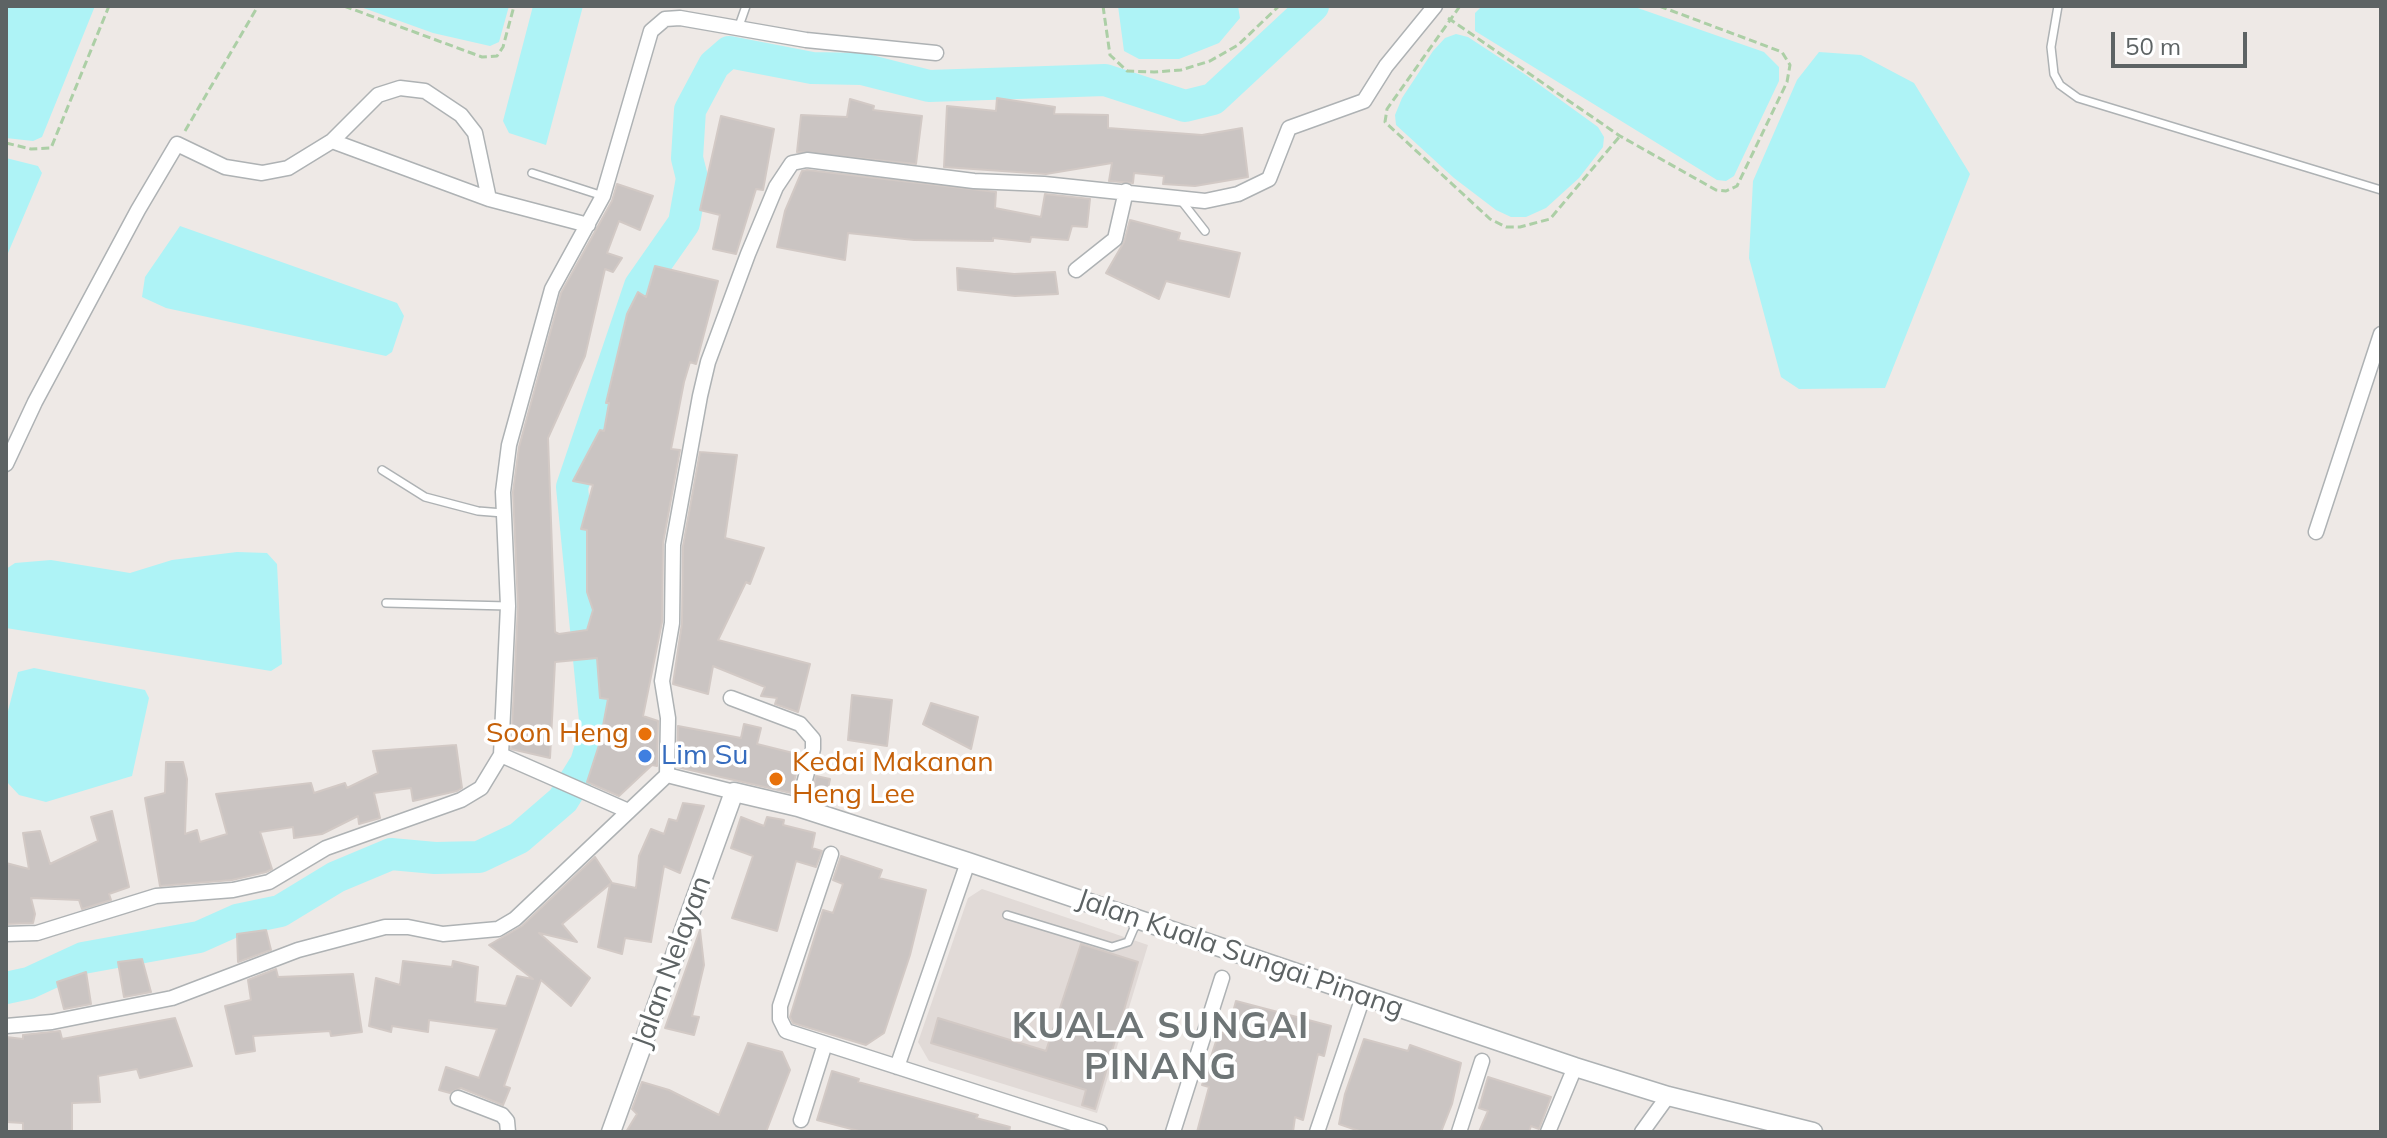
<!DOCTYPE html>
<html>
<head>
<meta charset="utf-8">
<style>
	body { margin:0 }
	#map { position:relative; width:2387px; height:1138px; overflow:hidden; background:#eee9e6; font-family:Mulish,sans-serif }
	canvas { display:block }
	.frame { position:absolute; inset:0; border:8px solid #5d6364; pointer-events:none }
	.scale { position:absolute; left:2111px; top:32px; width:136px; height:36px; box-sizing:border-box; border:4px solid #5d6364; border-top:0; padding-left:10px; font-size:24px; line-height:28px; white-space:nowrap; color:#5d6364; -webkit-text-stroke:6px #fff; paint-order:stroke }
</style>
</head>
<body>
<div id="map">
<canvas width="2387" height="1138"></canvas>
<div class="frame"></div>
<div class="scale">50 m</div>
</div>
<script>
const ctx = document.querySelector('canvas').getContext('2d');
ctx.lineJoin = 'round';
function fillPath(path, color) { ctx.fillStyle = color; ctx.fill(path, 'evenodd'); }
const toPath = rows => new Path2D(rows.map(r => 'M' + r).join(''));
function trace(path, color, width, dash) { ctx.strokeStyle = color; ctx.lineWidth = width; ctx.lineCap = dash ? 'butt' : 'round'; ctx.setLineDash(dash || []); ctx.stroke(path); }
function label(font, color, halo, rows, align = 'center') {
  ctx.font = font + ' Mulish,sans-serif'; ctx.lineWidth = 7; ctx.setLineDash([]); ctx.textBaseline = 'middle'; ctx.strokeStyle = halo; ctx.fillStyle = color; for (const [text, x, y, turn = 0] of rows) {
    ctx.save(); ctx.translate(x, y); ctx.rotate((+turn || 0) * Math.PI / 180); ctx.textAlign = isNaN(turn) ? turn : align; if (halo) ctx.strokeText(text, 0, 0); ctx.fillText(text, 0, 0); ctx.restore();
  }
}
fillPath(toPath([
	[982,889,1148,945,1097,1113,929,1061,918,1042,968,898]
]), '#e1dad7');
fillPath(toPath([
	[6,6,95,6,42,137,33,141,6,138],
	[358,6,509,6,499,42,490,46,433,33],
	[533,6,583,6,546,145,509,133,503,121],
	[1118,6,1238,6,1240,18,1219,43,1179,59,1139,59,1124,51],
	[1482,6,1632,6,1764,52,1779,67,1779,81,1734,176,1726,181,1717,180,1475,31,1475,13],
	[1456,34,1468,37,1526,75,1598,127,1604,137,1603,147,1579,178,1546,208,1526,217,1511,217,1496,210,1454,178,1396,125,1395,115,1402,98,1433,51,1445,38],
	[1819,52,1861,55,1914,83,1970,174,1885,388,1799,389,1781,377,1749,258,1753,181,1797,80],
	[6,158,38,166,42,173,8,253],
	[180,226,397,303,404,316,392,352,386,356,166,308,142,297,145,277],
	[237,552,267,553,277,564,282,664,271,671,6,628,6,569,15,563,51,560,130,573,172,560],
	[34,668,145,690,149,698,132,776,46,802,19,795,6,781,6,719,18,672]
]), '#aef3f6');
trace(toPath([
	[6,988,29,983,83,958,199,937,237,920,280,911,336,877,391,854,435,858,479,857,519,838,563,800,586,763,596,730,572,487,640,286,684,223,692,178,687,158,690,110,714,65,729,52,812,68,862,69,929,86,1105,80,1185,106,1213,99,1313,6]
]), '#aef3f6', 32);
const building = toPath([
	[997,98,1055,107,1054,114,1108,115,1108,128,1202,135,1242,128,1248,177,1195,186,1163,184,1164,176,1134,173,1133,183,1109,181,1112,163,1046,174,944,167,947,106,996,111,997,98],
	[850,99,874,106,873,110,922,116,916,164,797,152,801,115,847,117,850,99],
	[721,116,774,129,763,190,756,189,736,254,713,249,720,215,700,210,721,116],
	[807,170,996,192,995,208,1041,217,1045,194,1090,199,1087,227,1072,226,1068,240,1031,237,1030,242,993,238,993,241,914,240,848,233,845,260,777,247,785,211,802,171,807,170],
	[617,184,653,196,640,230,619,221,607,253,622,258,613,272,605,269,585,356,548,438,555,632,559,634,587,630,593,610,587,592,587,530,581,529,593,485,573,481,600,430,604,431,609,403,606,403,627,314,638,292,646,297,655,266,718,281,696,364,690,362,684,382,671,449,680,450,663,543,662,622,643,716,658,721,657,766,652,765,619,796,587,782,600,742,608,699,600,698,597,658,555,662,550,758,511,749,518,606,513,492,519,447,561,293,612,201,617,184],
	[1130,220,1180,233,1178,240,1240,253,1229,297,1166,281,1159,299,1106,273,1124,242,1130,220],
	[957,268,1014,274,1055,272,1058,294,1015,296,958,290,957,268],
	[700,452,737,455,725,538,764,548,750,584,746,582,718,640,810,664,798,712,775,704,777,698,761,696,765,687,713,666,708,694,673,684,682,623,683,546,700,452],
	[852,695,892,700,887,746,848,740,852,695],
	[931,703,978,717,971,749,923,724,931,703],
	[744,724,761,728,757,744,801,755,791,793,677,767,678,726,741,738,744,724],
	[456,745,462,788,457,791,413,801,411,788,374,793,380,818,359,824,358,816,322,834,294,838,293,827,260,832,272,869,266,872,232,880,160,886,145,798,165,793,166,762,183,762,187,779,185,834,197,830,200,842,227,834,216,794,311,783,314,793,345,783,347,788,378,773,373,751,456,745],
	[816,776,830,779,825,803,811,798,816,776],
	[683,803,704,806,680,873,664,866,651,942,625,938,622,954,598,947,610,884,562,924,577,942,539,933,590,978,571,1006,541,980,504,1086,510,1088,503,1105,461,1088,450,1093,439,1090,446,1067,479,1078,497,1029,429,1020,428,1032,392,1026,391,1032,369,1026,376,978,400,985,403,961,452,967,453,961,478,967,475,1002,506,1006,517,976,533,979,489,945,522,926,595,857,612,883,636,888,639,856,651,829,664,834,669,819,677,821,683,803],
	[112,811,129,887,109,894,111,900,82,909,79,900,31,898,35,914,33,923,6,924,6,863,29,869,23,833,40,831,50,864,98,841,91,817,112,811],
	[741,817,764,826,767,817,784,820,783,825,815,833,812,848,822,851,816,867,796,861,777,931,732,918,753,856,731,848,741,817],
	[841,856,882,870,879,878,926,890,910,955,884,1033,866,1045,793,1023,790,1017,823,910,833,913,843,884,833,880,841,856],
	[266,930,271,950,238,962,237,934,266,930],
	[700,930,704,965,692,1016,699,1017,694,1035,665,1028,700,930],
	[1081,944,1138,962,1095,1109,1082,1105,1086,1090,931,1043,938,1018,1046,1051,1081,944],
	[142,959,151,992,124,997,118,962,142,959],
	[276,969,278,977,353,974,362,1032,331,1036,330,1031,253,1036,255,1051,236,1054,225,1006,251,1000,248,980,276,969],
	[86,972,91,1004,64,1009,57,982,86,972],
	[1236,1001,1331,1026,1324,1056,1318,1054,1303,1120,1295,1117,1293,1132,1197,1132,1209,1087,1202,1085,1219,1032,1227,1034,1236,1001],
	[175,1018,192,1066,140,1078,137,1069,98,1076,100,1102,72,1103,72,1132,23,1132,23,1123,6,1122,6,1037,23,1039,23,1035,60,1031,62,1039,175,1018],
	[1364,1039,1408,1051,1410,1045,1461,1063,1452,1104,1441,1132,1362,1132,1339,1124,1345,1094,1364,1039],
	[748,1043,782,1052,790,1070,766,1132,626,1132,637,1114,632,1109,642,1082,669,1090,719,1115,748,1043],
	[832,1071,859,1079,858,1082,978,1115,976,1118,1010,1127,1009,1132,863,1132,817,1120,832,1071],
	[1488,1077,1551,1097,1539,1129,1531,1126,1529,1132,1479,1132,1488,1111,1479,1108,1488,1077]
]);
fillPath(building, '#cac4c2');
trace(building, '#d2c9c5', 2);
const service = toPath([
	[2058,6,2051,47,2054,74,2060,85,2078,98,2381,190],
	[739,26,746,6],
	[532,173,603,196],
	[1180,199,1205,231],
	[382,470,425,497,478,511,503,513],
	[386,603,508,606],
	[1007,915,1112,947,1128,942,1137,921]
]);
const minor = toPath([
	[332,141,378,95,400,88,425,91,461,115,475,133,489,199],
	[1076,270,1115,239,1126,191],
	[6,464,35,402,138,210,177,144,225,167,262,173,288,168,332,141,489,199,588,225],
	[2316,532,2381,334],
	[731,698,800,724,813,739,813,749,798,807],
	[501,755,508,606,503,492,509,445,552,289,603,196,651,31,665,19,680,18,806,40,936,53],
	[667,775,734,792],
	[831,854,780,1006,780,1019,786,1031,1100,1132],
	[6,934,37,933,156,896,233,890,269,882,326,848,461,800,481,788,501,755,626,810],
	[6,1026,52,1022,172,998,298,950,385,927,408,927,443,934,498,929,515,919,667,775,668,718,662,681,672,623,673,545,700,396,708,362,748,254,776,187,792,163,807,160,974,181,1044,184,1205,201,1238,194,1269,179,1289,128,1364,101,1386,66,1435,6],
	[897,1067,968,862],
	[458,1098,502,1115,507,1121,508,1132],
	[801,1120,825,1044],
	[1173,1132,1222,978],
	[1317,1132,1363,997],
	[1459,1132,1482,1061],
	[1548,1132,1575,1067],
	[1642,1132,1668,1096]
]);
const tertiary = toPath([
	[611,1132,734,792,798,807,968,862,1575,1067,1668,1096,1813,1132]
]);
trace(service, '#aeb2b4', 10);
trace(minor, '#aeb2b4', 17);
trace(tertiary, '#aeb2b4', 21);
trace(toPath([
	[344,6,482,57,497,56,503,47,514,6],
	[1103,6,1110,55,1127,71,1154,72,1181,70,1210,61,1238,45,1279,6],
	[1460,6,1387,109,1385,122,1490,219,1506,227,1520,227,1550,219,1620,136],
	[1448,18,1620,136,1716,190,1726,191,1737,186,1787,82,1790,65,1782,52,1659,6],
	[185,131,258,6],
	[6,143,31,149,51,148,109,6]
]), '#accfa6', 3, [8, 4]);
trace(service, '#fff', 7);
trace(minor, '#fff', 14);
trace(tertiary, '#fff', 18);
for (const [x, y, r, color] of [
	[645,734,8,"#e8710a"],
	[645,756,8,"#3f7fe0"],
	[776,779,8,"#e8710a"]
]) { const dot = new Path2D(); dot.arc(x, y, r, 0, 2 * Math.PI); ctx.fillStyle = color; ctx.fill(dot); trace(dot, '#fff', 3); }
label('28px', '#c56008', '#fff', [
	["Soon Heng",629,734],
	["Kedai Makanan",792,763,"left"],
	["Heng Lee",792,795,"left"]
], 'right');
label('28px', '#366cbe', '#fff', [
	["Lim Su",661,756]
], 'left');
label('28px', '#5d6364', '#fff', [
	["Jalan Kuala Sungai Pinang",1240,954,19],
	["Jalan Nelayan",672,962,-70]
]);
ctx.letterSpacing = '2px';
label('bold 36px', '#6e7576', '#fff', [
	["KUALA SUNGAI",1161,1027],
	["PINANG",1161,1068]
]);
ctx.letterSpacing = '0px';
</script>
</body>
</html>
